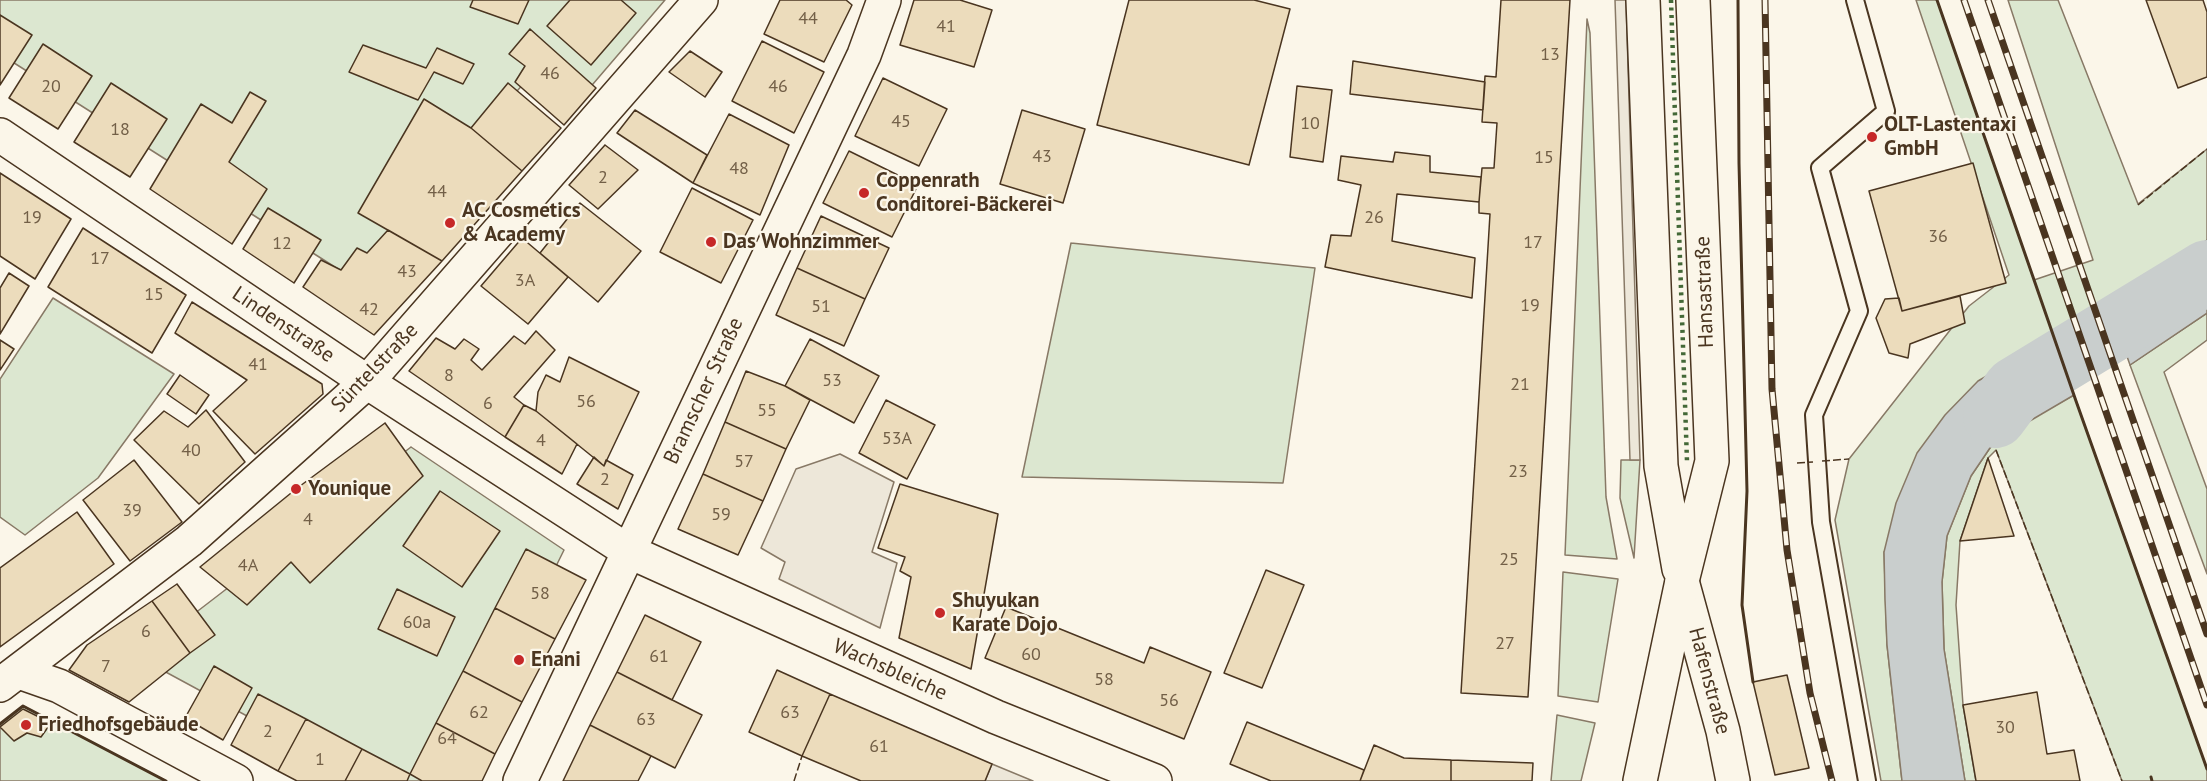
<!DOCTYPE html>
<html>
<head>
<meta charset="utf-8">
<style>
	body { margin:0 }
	canvas { display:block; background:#fbf6e9 }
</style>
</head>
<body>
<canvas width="2207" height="781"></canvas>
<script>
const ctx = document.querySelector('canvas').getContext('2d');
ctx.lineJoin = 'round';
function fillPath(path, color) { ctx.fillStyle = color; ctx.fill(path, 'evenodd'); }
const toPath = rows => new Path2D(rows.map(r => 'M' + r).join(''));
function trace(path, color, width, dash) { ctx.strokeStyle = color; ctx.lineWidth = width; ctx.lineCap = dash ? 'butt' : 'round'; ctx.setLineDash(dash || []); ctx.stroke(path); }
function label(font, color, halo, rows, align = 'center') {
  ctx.font = font + ' "PT Sans",sans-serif'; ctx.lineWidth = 4.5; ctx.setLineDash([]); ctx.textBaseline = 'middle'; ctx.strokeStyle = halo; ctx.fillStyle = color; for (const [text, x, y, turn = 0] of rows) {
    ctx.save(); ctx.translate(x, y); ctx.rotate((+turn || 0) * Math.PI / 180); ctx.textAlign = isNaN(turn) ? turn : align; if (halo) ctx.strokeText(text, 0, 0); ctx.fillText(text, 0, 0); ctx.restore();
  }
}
const green = toPath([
	[0,0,665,0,587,91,547,58,349,276,0,54,0,0],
	[1916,0,1937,0,2034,280,2093,260,2008,0,2058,0,2138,204,2207,149,2207,240,2110,308,2033,349,2025,422,2074,395,2207,769,2207,781,2122,781,1996,450,1988,458,1960,541,1956,605,1963,705,1976,781,1965,781,1944,649,1942,582,1947,536,1971,476,1994,442,1884,552,1887,645,1902,781,1881,781,1835,520,1849,459,1969,306,2009,275,1916,0],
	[1587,19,1590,33,1606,497,1617,559,1565,555,1587,19],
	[1071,243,1315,268,1283,483,1022,477,1071,243],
	[53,298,174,374,98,478,25,535,0,517,0,379,53,298],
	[2207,313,2207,340,2164,372,2207,489,2207,574,2130,365,2207,313],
	[411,447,564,550,450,781,367,781,138,657,411,447],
	[1621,460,1640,460,1634,558,1620,498,1621,460],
	[1563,572,1618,579,1598,702,1558,696,1563,572],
	[23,706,166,781,0,781,0,724,23,706],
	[1557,715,1595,723,1581,781,1551,781,1557,715]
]);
fillPath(green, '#dce7d0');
trace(green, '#887966', 1.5);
const parking = toPath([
	[1615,0,1626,0,1640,460,1630,460,1615,0],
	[840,454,894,482,872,552,897,563,880,628,779,579,785,562,761,548,796,469,840,454],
	[992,764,1033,781,985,781,992,764]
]);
fillPath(parking, '#ede7d9');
trace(parking, '#887966', 1.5);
const water = toPath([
	[2207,240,2207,313,2130,365,2110,308,2207,240],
	[2054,337,2074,395,1994,442,1971,476,1947,536,1942,582,1944,649,1965,781,1902,781,1887,645,1885,600,1884,552,1896,503,1917,453,1945,415,1978,381,2054,337]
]);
fillPath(water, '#c9cecd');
trace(water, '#887966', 1.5);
trace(toPath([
	[1995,416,2015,389,2207,272]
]), '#c9cecd', 64);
const building = toPath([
	[473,0,529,0,518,24,470,7,473,0],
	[570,0,621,0,636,13,591,65,547,26,570,0],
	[780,0,846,0,852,5,824,62,764,34,780,0],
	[914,0,960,0,992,10,974,67,900,45,914,0],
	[1129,0,1254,0,1290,9,1249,165,1097,125,1129,0],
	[1501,0,1570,0,1528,697,1461,693,1490,214,1479,213,1479,202,1482,168,1494,168,1497,123,1482,122,1485,76,1496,77,1501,0],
	[2146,0,2203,0,2207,12,2207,77,2178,88,2146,0],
	[0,15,32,35,0,85,0,15],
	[530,29,596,88,564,125,515,82,525,66,509,54,530,29],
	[762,41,824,72,794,133,732,101,762,41],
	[43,44,92,76,58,129,9,98,43,44],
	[363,45,426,68,437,48,474,64,463,84,434,72,418,100,349,72,363,45],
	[690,51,722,72,705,97,669,72,690,51],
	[1353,61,1485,82,1483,110,1350,94,1353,61],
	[883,78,947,109,919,166,855,136,883,78],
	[111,83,167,119,130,177,74,142,111,83],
	[508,83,561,128,522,171,471,128,508,83],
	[1297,86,1332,90,1323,162,1290,157,1297,86],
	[250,92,266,101,229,162,267,189,232,244,150,189,201,104,232,123,250,92],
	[424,99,471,128,522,171,442,261,358,213,424,99],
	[635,110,707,155,693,183,617,133,635,110],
	[1022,110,1085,129,1063,203,1000,184,1022,110],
	[729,114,789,145,760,215,693,183,729,114],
	[605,145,638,170,598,209,569,185,605,145],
	[849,151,918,185,892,237,823,203,849,151],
	[1395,152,1430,156,1430,172,1481,177,1479,202,1397,194,1392,241,1475,258,1472,298,1325,267,1331,235,1351,236,1361,185,1338,180,1341,156,1393,162,1395,152],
	[1973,163,2006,283,1902,311,1869,191,1973,163],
	[0,173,71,219,35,279,0,256,0,173],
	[692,188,753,220,721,283,660,252,692,188],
	[580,203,641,251,598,302,540,253,580,203],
	[268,208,321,240,294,283,243,249,268,208],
	[821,216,889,248,865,299,797,268,821,216],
	[83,228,186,295,152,353,48,287,83,228],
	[388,230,442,261,374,335,303,287,321,260,341,270,357,248,367,253,388,230],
	[522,238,568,277,528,324,481,286,522,238],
	[797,268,865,299,844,346,776,315,797,268],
	[9,273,29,286,0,334,0,288,9,273],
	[1960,296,1965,323,1910,344,1908,358,1889,353,1876,318,1885,299,1899,298,1902,311,1960,296],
	[192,302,322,384,323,394,255,454,213,411,247,380,175,333,192,302],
	[536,331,555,350,514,397,524,405,505,437,409,371,436,338,455,349,464,339,479,349,471,360,482,370,514,336,525,344,536,331],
	[810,339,879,376,854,423,785,386,810,339],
	[0,340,14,349,0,370,0,340],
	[569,357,639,392,604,466,536,411,538,392,546,375,560,382,569,357],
	[746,371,785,386,810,400,786,449,725,422,746,371],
	[180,375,209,395,196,414,167,394,180,375],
	[886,400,935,425,907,479,859,453,886,400],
	[524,405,536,411,577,444,562,474,505,437,524,405],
	[206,410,245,462,199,504,134,440,164,411,188,427,206,410],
	[725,422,786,449,763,501,703,474,725,422],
	[385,423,423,476,310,583,291,562,247,605,200,567,296,489,385,423],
	[594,457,604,466,606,460,633,475,618,509,577,484,594,457],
	[1988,458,2014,536,1960,541,1988,458],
	[134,460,182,522,130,561,83,500,134,460],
	[703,474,763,501,738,555,678,529,703,474],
	[900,484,998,514,971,669,899,638,911,577,900,571,905,557,878,548,900,484],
	[440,491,500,531,462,587,403,546,440,491],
	[77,512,114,564,0,647,0,568,77,512],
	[526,549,586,580,555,639,495,608,526,549],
	[1266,570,1304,585,1262,688,1224,673,1266,570],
	[177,584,215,635,190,653,152,601,177,584],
	[397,589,455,617,437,656,378,629,397,589],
	[152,601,190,653,129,702,69,670,87,645,152,601],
	[1006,607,1144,663,1150,647,1211,672,1184,739,985,658,1006,607],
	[495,608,555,639,522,702,463,671,495,608],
	[645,615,701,642,672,700,617,672,645,615],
	[214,666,252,688,223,740,185,718,214,666],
	[777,670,830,694,802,756,749,732,777,670],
	[463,671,522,702,495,754,436,723,463,671],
	[617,672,702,715,675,768,590,725,617,672],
	[1787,675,1809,768,1775,775,1753,682,1787,675],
	[2037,692,2047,754,2074,750,2080,781,1976,781,1963,705,2037,692],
	[258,694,306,719,278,771,231,745,258,694],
	[830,694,992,764,985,781,861,781,802,756,830,694],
	[23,709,51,723,41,737,27,733,14,741,0,727,23,709],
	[306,719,362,749,345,781,297,781,278,771,306,719],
	[1247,722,1364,770,1360,781,1271,781,1230,764,1247,722],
	[436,723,495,754,482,781,422,781,410,774,436,723],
	[590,725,651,756,638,781,563,781,590,725],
	[1374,745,1404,758,1451,760,1451,781,1360,781,1374,745],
	[362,749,410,774,407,781,345,781,362,749],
	[1451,760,1533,763,1532,781,1451,781,1451,760]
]);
fillPath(building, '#ecdcbc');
trace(building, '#4a3520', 1.5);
const lane = toPath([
	[1855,0,1886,111,1820,168,1859,311,1814,415,1821,522,1867,781]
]);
const street = toPath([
	[0,135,367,382,628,551,996,717,1155,781],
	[1682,581,1723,731,1733,781],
	[19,672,59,686,236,781],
	[520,781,864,55,884,0]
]);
const secondary = toPath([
	[0,685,189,541,367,382,701,0]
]);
const primary = toPath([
	[1643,0,1661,466,1679,569],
	[1640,781,1682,581,1712,461,1693,0]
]);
trace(lane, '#4a3520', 20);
trace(street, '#4a3520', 36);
trace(secondary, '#4a3520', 36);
trace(primary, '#4a3520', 36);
trace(lane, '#fbf6e9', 16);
trace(street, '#fbf6e9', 33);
trace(secondary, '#fbf6e9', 33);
trace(primary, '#fbf6e9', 33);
const rail = toPath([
	[1765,0,1772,389,1787,550,1810,693,1832,781],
	[1964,0,2207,705],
	[1988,0,2207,634]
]);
trace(rail, '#4a3520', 7);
trace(rail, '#fbf6e9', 4.5, [14]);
trace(toPath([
	[1671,0,1687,461]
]), '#436837', 4.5, [3, 4.5]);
trace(toPath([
	[2138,205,2207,149],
	[1996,450,2122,781],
	[1822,461,1849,459],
	[1797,463,1813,462],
	[794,781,802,756]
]), '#4a3520', 1.5, [8, 3]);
trace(toPath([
	[1738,0,1739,163,1747,491,1742,605,1753,682],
	[1937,0,2076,401,2207,769],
	[0,724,23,706,166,781],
	[2151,777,2152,781]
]), '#4a3520', 3);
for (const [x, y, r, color] of [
	[1872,137,6,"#c62828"],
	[864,193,6,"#c62828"],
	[450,223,6,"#c62828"],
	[711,242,6,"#c62828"],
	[296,489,6,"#c62828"],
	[940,613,6,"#c62828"],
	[519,660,6,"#c62828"],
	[26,725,6,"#c62828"]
]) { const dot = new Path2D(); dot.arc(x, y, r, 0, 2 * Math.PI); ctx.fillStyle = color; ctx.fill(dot); trace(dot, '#fbf6e9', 2); }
label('18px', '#725f47', null, [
	["44",808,19],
	["41",946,27],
	["13",1550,55],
	["46",550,74],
	["20",51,87],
	["46",778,87],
	["45",901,122],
	["10",1310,124],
	["18",120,130],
	["43",1042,157],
	["15",1544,158],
	["48",739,169],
	["2",603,178],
	["44",437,192],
	["19",32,218],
	["26",1374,218],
	["36",1938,237],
	["17",1533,243],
	["12",282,244],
	["17",100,259],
	["43",407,272],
	["3A",525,281],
	["15",154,295],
	["19",1530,306],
	["51",821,307],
	["42",369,310],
	["41",258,365],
	["8",449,376],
	["53",832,381],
	["21",1520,385],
	["56",586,402],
	["6",488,404],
	["55",767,411],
	["53A",897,439],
	["4",541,441],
	["40",191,451],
	["57",744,462],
	["23",1518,472],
	["2",605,480],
	["39",132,511],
	["59",721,515],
	["4",308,520],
	["25",1509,560],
	["4A",248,566],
	["58",540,594],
	["60a",417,623],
	["6",146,632],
	["27",1505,644],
	["60",1031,655],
	["61",659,657],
	["7",106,667],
	["58",1104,680],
	["56",1169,701],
	["62",479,713],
	["63",790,713],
	["63",646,720],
	["30",2005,728],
	["2",268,732],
	["64",447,739],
	["61",879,747],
	["1",320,760]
]);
label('bold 21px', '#4a3520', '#fbf6e9', [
	["OLT-Lastentaxi",1884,125],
	["GmbH",1884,149],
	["Coppenrath",876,181],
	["Conditorei-Bäckerei",876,205],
	["AC Cosmetics",462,211],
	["& Academy",462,235],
	["Das Wohnzimmer",723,242],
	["Younique",308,489],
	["Shuyukan",952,601],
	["Karate Dojo",952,625],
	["Enani",531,660],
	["Friedhofsgebäude",38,725]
], 'left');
label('21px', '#4a3520', '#fbf6e9', [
	["Hansastraße",1705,292,-92],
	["Lindenstraße",283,325,34],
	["Süntelstraße",375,368,-46],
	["Bramscher Straße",704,391,-65],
	["Wachsbleiche",890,670,24],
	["Hafenstraße",1709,681,75]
]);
</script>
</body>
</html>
